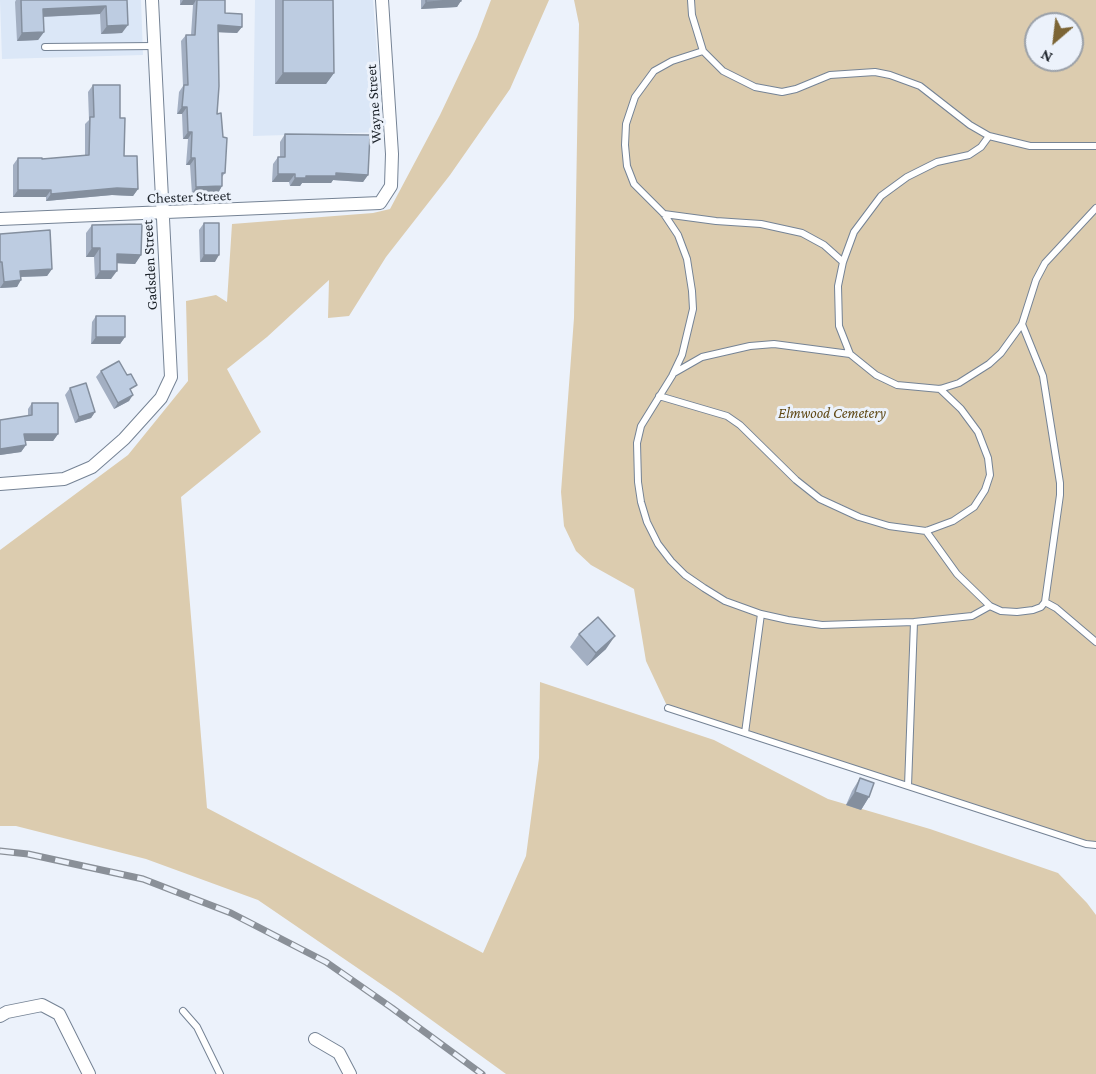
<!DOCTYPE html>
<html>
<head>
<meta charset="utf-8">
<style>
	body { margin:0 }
	#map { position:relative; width:1096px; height:1074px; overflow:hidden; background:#ecf2fb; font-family:"Crimson Pro",serif }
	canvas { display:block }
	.north { position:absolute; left:1024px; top:12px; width:60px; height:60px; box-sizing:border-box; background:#ecf2fb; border:2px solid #9aa0a8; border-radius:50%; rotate:208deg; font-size:16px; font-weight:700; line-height:24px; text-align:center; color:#1e242b }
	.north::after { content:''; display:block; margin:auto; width:21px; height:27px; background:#7c6535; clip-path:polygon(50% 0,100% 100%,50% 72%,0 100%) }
</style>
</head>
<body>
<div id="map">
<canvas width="1096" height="1074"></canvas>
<div class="north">N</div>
</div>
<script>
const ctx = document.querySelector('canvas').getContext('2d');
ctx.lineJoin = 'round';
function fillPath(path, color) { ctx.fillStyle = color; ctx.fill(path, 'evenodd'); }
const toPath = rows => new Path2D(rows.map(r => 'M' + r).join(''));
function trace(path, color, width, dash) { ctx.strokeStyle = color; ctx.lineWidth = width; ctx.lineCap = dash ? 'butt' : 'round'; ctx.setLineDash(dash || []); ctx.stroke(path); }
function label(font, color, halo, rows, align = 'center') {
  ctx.font = font + ' "Crimson Pro",serif'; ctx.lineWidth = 6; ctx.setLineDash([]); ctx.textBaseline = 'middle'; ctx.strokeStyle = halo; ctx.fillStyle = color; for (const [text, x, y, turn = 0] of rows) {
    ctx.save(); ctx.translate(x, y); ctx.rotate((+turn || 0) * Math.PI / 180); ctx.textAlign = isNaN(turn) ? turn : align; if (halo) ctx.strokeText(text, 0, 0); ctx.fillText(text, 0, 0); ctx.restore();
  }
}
fillPath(toPath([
	[0,0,141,0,143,55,2,59],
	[255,0,373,0,383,132,253,136]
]), '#dbe7f7');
fillPath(toPath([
	[491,0,549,0,510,89,450,175,386,257,349,316,328,318,329,280,267,337,227,369,261,432,181,497,207,808,483,953,526,856,539,758,540,682,714,740,828,799,930,829,1058,873,1087,903,1096,915,1096,1074,506,1074,397,995,258,900,146,859,16,826,0,826,0,550,128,455,188,381,186,301,216,295,227,302,232,224,373,213,390,209,440,115,477,37],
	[574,0,1096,0,1096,845,668,708,646,661,634,589,591,565,576,551,564,526,561,492,574,318,579,24],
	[1036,24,1072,24,1072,60,1036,60]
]), '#dcccaf');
const service = toPath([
	[691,0,692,15,703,51,723,71,755,87,782,92,796,89,830,75,875,72,890,75,920,86,970,125,989,136,1030,146,1096,146],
	[45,47,154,46],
	[703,51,672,61,654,71,635,97,626,124,625,145,627,166,634,184,664,214,678,235,687,259,692,291,693,309,682,355,672,376,641,426,637,443,638,482,641,502,647,522,658,544,671,561,685,575,704,588,725,601,761,614,788,620,822,625,914,622,972,616,990,606],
	[989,136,981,147,969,155,937,162,907,177,881,196,854,232,843,262,838,286,839,326,850,354,876,375,897,385,940,389,959,383,989,364,1001,353,1022,324,1036,280,1045,263,1096,208],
	[664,214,716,221,761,224,802,233,824,245,843,262],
	[674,373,702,357,750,346,774,344,850,354],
	[659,396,727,416,740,425,796,480,820,499,859,517,889,526,926,531,953,521,974,507,985,490,990,475,988,458,978,432,961,409,940,389],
	[926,531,957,574,990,606,1001,611,1017,612,1033,610,1041,607,1045,602,1060,495,1060,483,1043,376,1022,324],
	[1045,602,1056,608,1096,642],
	[668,708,1086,844,1096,845],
	[745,733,761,614],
	[908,786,914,622],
	[183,1011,197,1027,220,1074]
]);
const minor = toPath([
	[0,219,380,203,391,186,392,154,382,0],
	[0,484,64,479,92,467,124,439,161,398,171,377,152,0],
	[0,1016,7,1012,42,1005,59,1014,89,1074],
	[315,1039,339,1053,350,1074]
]);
trace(service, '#758395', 8);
trace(minor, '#758395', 14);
trace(service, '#fff', 6);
trace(minor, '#fff', 12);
const rail = toPath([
	[0,851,28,854,143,879,231,913,326,962,392,1008,482,1074]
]);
trace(rail, '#8a9098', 7);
trace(rail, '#ecf2fb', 4.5, [14]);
fillPath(toPath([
	[16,0,127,0,122,33,101,34,100,14,43,17,44,32,38,40,17,41,15,2],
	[180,0,225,0,225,13,242,27,237,33,218,32,217,114,225,173,222,177,222,186,218,193,192,194,190,165,186,165,188,139,183,139,182,114,177,114,179,92,183,86,181,41,186,35,191,35,193,5,180,5],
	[275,0,333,0,334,73,326,84,275,84],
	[421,0,461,0,457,7,421,9],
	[93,85,120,118,124,156,138,189,133,196,112,195,46,201,46,197,13,197,13,165,18,158,42,159,85,156,85,124,89,120,88,92],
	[285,134,368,175,363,182,333,180,331,183,302,183,300,186,290,186,289,182,272,182,273,164,278,157,280,157,280,142],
	[204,223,215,262,200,262,199,230],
	[92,225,141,255,135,264,117,263,111,279,95,279,94,257,86,257,86,233],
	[0,234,52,269,47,276,21,277,17,287,0,288],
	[96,316,125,337,120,344,91,344,92,322],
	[101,371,132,392,129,401,114,409,96,377],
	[70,388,95,412,91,418,75,423,65,395],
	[32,403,58,434,53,441,25,441,26,445,21,452,0,455,0,420,28,416,28,409],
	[579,634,606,649,587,666,570,647],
	[860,778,869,797,861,810,846,805,852,791]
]), '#a3afc2');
fillPath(toPath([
	[183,0,196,0,193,5,180,5],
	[461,1,457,7,421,9,426,2],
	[106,6,100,14,37,17,43,9],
	[128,25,122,33,101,34,107,26],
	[218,25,242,27,237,33,213,32],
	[44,32,38,40,17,41,22,33],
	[283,73,334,73,326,84,275,84],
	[182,107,187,107,182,114,177,114],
	[188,132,192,132,188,139,183,139],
	[191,158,195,158,190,165,186,165],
	[336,173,368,175,363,182,333,180,331,183,302,183,300,186,290,186,295,178,306,176],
	[278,174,295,174,289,182,272,182],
	[222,186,218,193,192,194,196,187],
	[117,188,138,189,133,196,112,195,46,201,51,194],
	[18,190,51,190,46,197,13,197],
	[92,248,100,248,94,257,86,257],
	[117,254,141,255,135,264,111,263],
	[204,255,219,255,215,262,200,262],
	[52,269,47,276,16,277,20,271],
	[100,271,117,271,111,279,95,279],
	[21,280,17,287,0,288,4,282],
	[96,337,125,337,120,344,91,344],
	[133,395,129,401,114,409,118,403],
	[95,412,91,418,75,423,79,417],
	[24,434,58,434,53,441,20,441],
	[26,445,21,452,0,455,0,449],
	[615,636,606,649,587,666,596,653],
	[855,792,869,797,861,810,846,805]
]), '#848f9e');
const building = toPath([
	[21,0,127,0,128,25,107,26,106,6,43,9,44,32,22,33,21,0],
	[197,0,225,0,225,13,242,14,242,27,218,25,219,86,217,114,221,113,223,137,227,138,225,173,222,173,222,186,196,187,195,158,191,158,192,132,188,132,187,107,182,107,184,85,188,85,186,35,195,35,197,0],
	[283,0,333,0,334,73,283,73,283,0],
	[426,0,461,0,461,1,426,2,426,0],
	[93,85,120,85,120,118,125,118,124,156,137,156,138,189,117,188,51,194,51,190,18,190,18,158,42,158,42,159,89,155,90,117,94,117,93,85],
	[285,134,370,135,368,175,336,173,336,176,306,176,306,178,295,178,295,174,278,174,278,157,285,157,285,134],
	[204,223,219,223,219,255,204,255,204,223],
	[142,224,141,255,117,254,117,271,100,271,100,248,92,248,92,225,142,224],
	[50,230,52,269,20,271,21,280,4,282,2,262,0,262,0,234,50,230],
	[96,316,125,316,125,337,96,337,96,316],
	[119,361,127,375,131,374,137,385,130,389,133,395,118,403,101,371,119,361],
	[86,383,95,412,79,417,70,388,86,383],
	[32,403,58,403,58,434,24,434,26,445,0,449,0,420,32,415,32,403],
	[598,617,615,636,596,653,579,634,598,617],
	[860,778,874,783,869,797,855,792,860,778]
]);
fillPath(building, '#bdcce1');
trace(building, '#848f9e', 1.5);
label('15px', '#1e242b', '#ecf2fb', [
	["Wayne Street",374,104,-94],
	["Chester Street",189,197,-2],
	["Gadsden Street",150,265,-93]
]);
label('italic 15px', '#614a17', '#ecf2fb', [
	["Elmwood Cemetery",832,413]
]);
</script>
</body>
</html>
